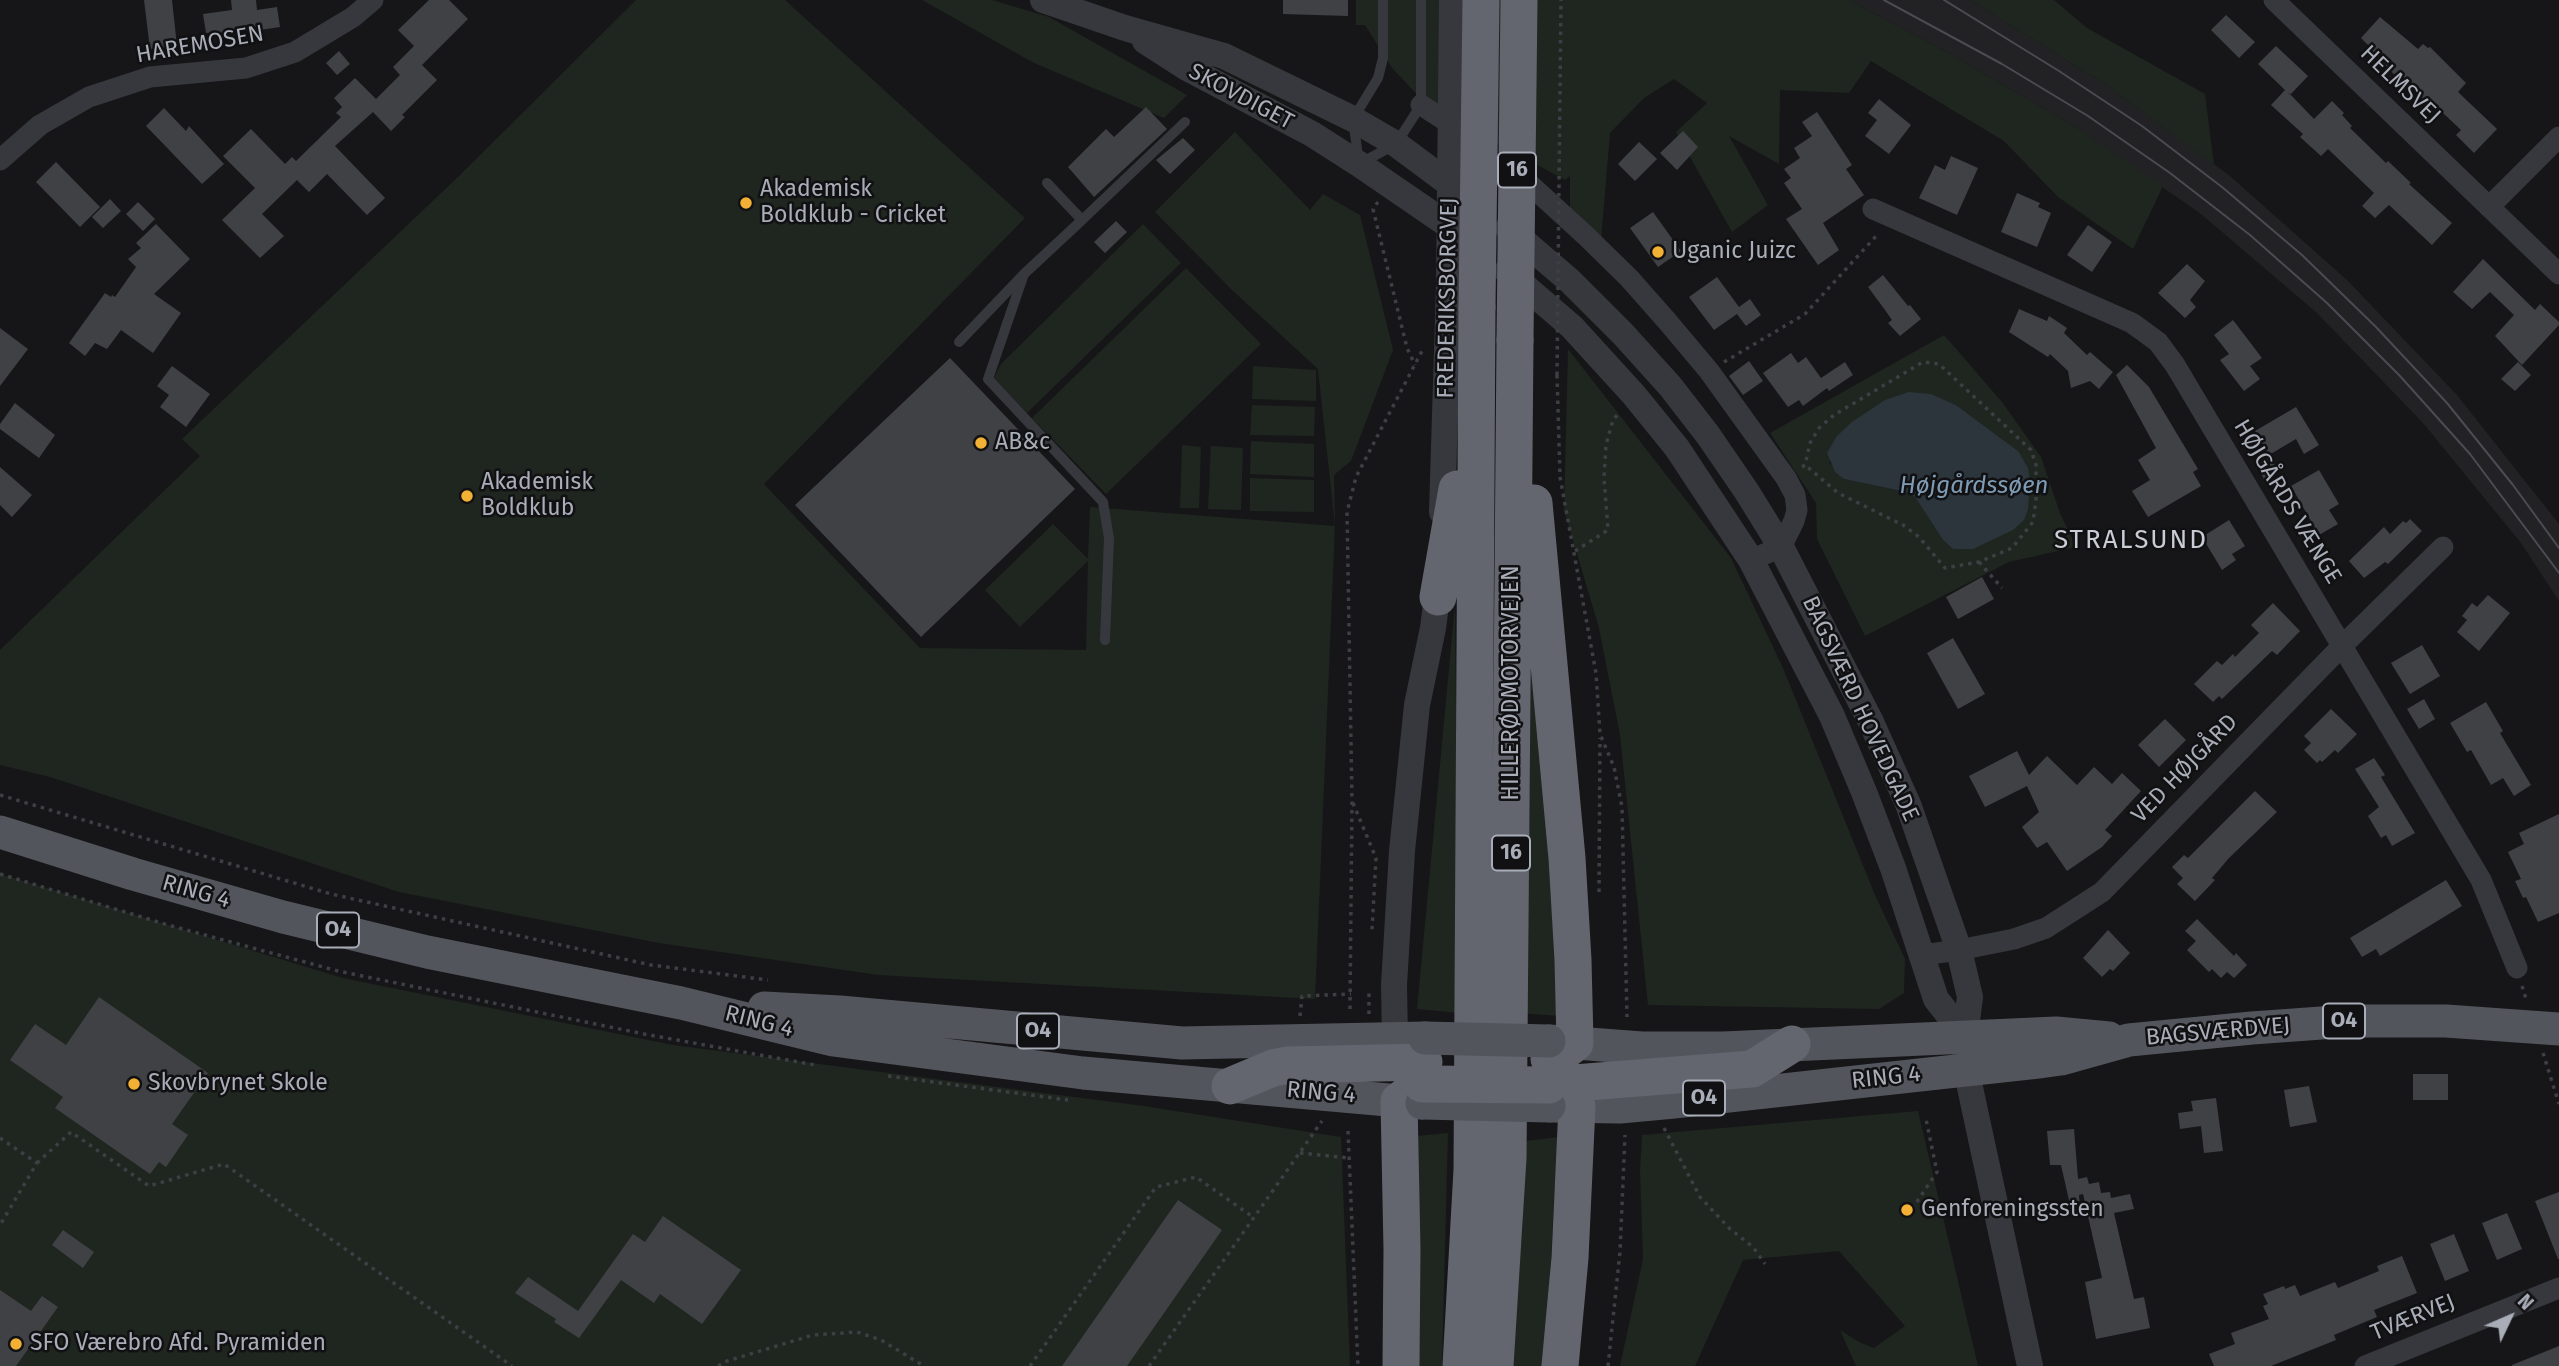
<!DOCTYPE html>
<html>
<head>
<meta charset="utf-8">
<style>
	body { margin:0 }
	#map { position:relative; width:2559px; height:1366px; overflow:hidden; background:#161618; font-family:"Fira Sans",sans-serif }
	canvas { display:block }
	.north { position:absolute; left:2475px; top:1282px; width:70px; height:70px; -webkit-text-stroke:5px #111113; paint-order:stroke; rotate:46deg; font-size:19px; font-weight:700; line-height:28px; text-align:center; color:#a8adb8 }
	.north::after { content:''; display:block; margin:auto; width:24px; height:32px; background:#a8adb8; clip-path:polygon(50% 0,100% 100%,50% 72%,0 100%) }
</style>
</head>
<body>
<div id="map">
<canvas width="2559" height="1366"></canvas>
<div class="north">N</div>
</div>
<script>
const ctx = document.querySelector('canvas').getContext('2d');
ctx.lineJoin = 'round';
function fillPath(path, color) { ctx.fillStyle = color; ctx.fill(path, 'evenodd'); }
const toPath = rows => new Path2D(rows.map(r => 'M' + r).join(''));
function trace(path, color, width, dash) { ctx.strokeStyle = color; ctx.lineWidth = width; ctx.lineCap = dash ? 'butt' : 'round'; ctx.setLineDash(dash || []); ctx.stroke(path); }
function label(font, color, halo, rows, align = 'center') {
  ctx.font = font + ' "Fira Sans",sans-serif'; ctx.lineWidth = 5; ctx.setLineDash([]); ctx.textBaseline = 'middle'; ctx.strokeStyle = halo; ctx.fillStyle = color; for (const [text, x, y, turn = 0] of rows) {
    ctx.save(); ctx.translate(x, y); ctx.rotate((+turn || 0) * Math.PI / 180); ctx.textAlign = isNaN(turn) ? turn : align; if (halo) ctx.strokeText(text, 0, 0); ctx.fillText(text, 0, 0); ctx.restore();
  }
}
fillPath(toPath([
	[1849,0,1970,0,2108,86,2230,176,2347,280,2457,395,2555,519,2559,524,2559,601,2521,543,2423,423,2317,313,2201,214,2079,129,1947,52]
]), '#222225');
fillPath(toPath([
	[636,0,785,0,1025,218,764,484,920,648,1086,650,1088,561,1020,627,985,590,1053,524,1088,559,1090,507,1335,526,1318,369,1232,290,1155,212,1235,132,1310,210,1323,194,1360,215,1393,350,1351,461,1334,475,1335,526,1315,999,878,975,659,943,399,892,50,777,0,765,0,650,200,456,182,439,458,177],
	[922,0,992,0,1049,17,1187,95,1164,118,1034,63],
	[1356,0,1849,0,1947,52,2079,129,2163,186,2133,249,2058,197,2004,141,1871,61,1849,93,1780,90,1779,164,1729,136,1768,205,1732,232,1676,132,1707,103,1674,79,1644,98,1610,133,1601,241,1570,209,1570,176,1565,180,1427,105,1392,68,1365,25,1356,25],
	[1970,0,2054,0,2087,28,2205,94,2214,165,2108,86],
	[1143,224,1181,263,1027,413,994,378,1001,364],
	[1186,268,1261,344,1106,494,1032,418],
	[1944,335,2002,402,2041,457,2060,513,2076,547,2009,562,1865,636,1817,539,1816,503,1770,433],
	[1931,394,1956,405,2018,451,1953,549,1943,540,1915,497,1906,492,1844,479,1829,462],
	[1568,349,1731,558,1783,668,1875,895,1905,959,1904,993,1879,1009,1648,1005,1620,735,1599,628,1564,510],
	[1253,366,1316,370,1316,401,1252,399],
	[1252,405,1315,407,1314,436,1250,435],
	[1251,441,1314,444,1314,477,1250,474],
	[1182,445,1201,447,1199,508,1180,508],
	[1211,446,1243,448,1241,510,1208,509],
	[1250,478,1314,480,1314,512,1250,511],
	[1529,553,1560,1016,1518,1013],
	[1455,605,1459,1013,1417,1009],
	[0,874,343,978,673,1045,1144,1106,1341,1137,1350,1366,0,1366],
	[1918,1111,1978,1366,1856,1366,1840,1330,1859,1342,1874,1348,1905,1326,1839,1251,1743,1260,1695,1366,1620,1366,1643,1259,1640,1170,1642,1135],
	[1448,1133,1442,1366,1413,1366,1416,1136],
	[1559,1137,1554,1198,1546,1366,1509,1366,1522,1235,1526,1141]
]), '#1e261f');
fillPath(toPath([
	[1909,392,1931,394,1956,405,2018,451,2028,468,2030,480,2028,509,2024,520,2013,530,1973,549,1953,549,1943,540,1915,497,1906,492,1844,479,1835,472,1827,453,1837,436,1852,422,1885,400]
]), '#2c353c');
fillPath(toPath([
	[144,0,172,0,177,46,150,49],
	[231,0,256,0,257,10,277,7,280,27,260,30,260,28,217,34,216,32,206,33,203,14,232,10],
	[429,0,449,0,468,19,422,65,437,80,402,115,405,117,391,131,373,112,335,146,385,198,367,215,327,174,309,192,297,180,262,214,284,236,260,258,222,220,255,188,223,156,251,129,285,164,292,157,296,161,341,117,336,113,342,107,334,98,355,78,376,99,400,75,393,67,414,46,398,30],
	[1283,0,1348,0,1348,16,1283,14],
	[2226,15,2255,42,2239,58,2211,30],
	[2380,17,2418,49,2423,44,2428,48,2430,47,2466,83,2458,92,2497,129,2474,153,2456,135,2461,130,2427,98,2425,101,2401,79,2400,80,2367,48,2369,46,2361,38],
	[2276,46,2308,76,2290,95,2288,92,2314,119,2332,101,2344,113,2342,115,2352,126,2350,128,2386,163,2388,161,2411,183,2409,184,2452,223,2432,245,2389,205,2375,218,2362,206,2374,193,2328,149,2321,156,2300,137,2303,134,2271,105,2285,90,2258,64],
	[339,51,350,64,337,75,326,63],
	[1879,99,1911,125,1889,154,1865,136,1877,120,1868,113],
	[1146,107,1167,129,1094,197,1068,167,1106,129,1114,137],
	[164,108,186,131,189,126,224,164,202,184,146,126],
	[1817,112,1852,165,1846,169,1864,195,1823,223,1839,250,1818,265,1786,219,1802,209,1784,183,1791,178,1784,169,1800,158,1794,148,1812,136,1802,122],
	[1683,131,1698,147,1677,170,1660,153],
	[1183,138,1195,150,1170,174,1156,160],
	[1639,142,1657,159,1635,181,1618,164],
	[1951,156,1978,168,1957,215,1919,198,1935,165,1945,170],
	[56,162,100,207,80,227,36,182],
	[2017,193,2040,203,2038,207,2051,213,2037,247,2001,232],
	[110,199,121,211,103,228,92,217],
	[138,202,155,219,143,231,126,214],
	[1653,212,1681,251,1658,267,1630,228],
	[1116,221,1127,232,1105,253,1094,242],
	[156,224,190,259,154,294,181,313,153,353,121,330,107,349,95,343,85,356,69,343,105,293,111,297,112,295,115,297,136,267,128,259,141,248,136,243],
	[2088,225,2112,242,2092,272,2067,255],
	[2483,259,2535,310,2540,304,2559,322,2559,325,2522,365,2495,336,2514,315,2490,292,2472,309,2453,292],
	[2187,264,2205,281,2190,300,2196,307,2185,318,2158,293],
	[1883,275,1908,306,1910,305,1921,319,1900,336,1888,323,1892,320,1885,310,1868,287],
	[1717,277,1739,307,1750,299,1761,315,1746,326,1737,314,1714,330,1689,297],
	[2019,309,2047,321,2049,316,2067,328,2064,333,2087,355,2090,352,2113,372,2099,389,2090,381,2071,388,2068,371,2050,354,2048,357,2009,332],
	[2233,320,2262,358,2250,366,2260,379,2244,391,2220,360,2229,354,2214,335],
	[0,328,28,349,0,386],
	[1791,353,1798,363,1806,357,1821,378,1845,362,1853,375,1829,391,1827,388,1803,406,1799,400,1788,407,1763,373],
	[950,358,1075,489,921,637,795,505],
	[1749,361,1763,381,1743,395,1729,376],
	[2518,362,2531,375,2515,391,2501,379],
	[2127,365,2149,387,2198,469,2193,472,2201,486,2148,517,2132,491,2150,480,2138,460,2156,448,2116,375],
	[172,366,210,394,186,427,160,407,169,395,157,386],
	[15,403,55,435,39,458,0,429,0,424],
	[2296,407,2319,445,2304,454,2296,439,2269,455,2255,431],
	[2270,457,2278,471,2264,479,2256,465],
	[0,467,32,495,12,517,0,505],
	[2319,470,2339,504,2329,510,2338,524,2319,535,2291,486],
	[2410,519,2422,531,2388,564,2385,562,2364,578,2349,561,2384,527,2390,534,2403,521,2406,523],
	[2229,520,2245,546,2232,554,2236,560,2222,570,2202,537],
	[1982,577,1994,599,1958,619,1946,597],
	[2488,595,2510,613,2479,651,2457,632,2467,620,2462,616,2472,603,2477,607],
	[2273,603,2300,631,2277,655,2272,651,2222,699,2219,696,2213,702,2194,684,2217,661,2222,665,2233,654,2235,657,2259,633,2251,625],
	[1953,638,1985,694,1958,709,1927,653],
	[2422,645,2440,676,2410,694,2391,663],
	[2424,699,2435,719,2419,729,2407,709],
	[2486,702,2503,731,2500,733,2531,785,2514,796,2503,778,2491,785,2471,750,2467,752,2450,723],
	[2331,709,2357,734,2338,753,2335,750,2322,762,2320,760,2317,763,2304,750,2311,743,2304,736],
	[2165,719,2186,740,2159,767,2138,745],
	[2017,751,2029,775,2047,756,2077,785,2094,767,2112,784,2122,773,2141,791,2105,830,2112,836,2102,847,2067,871,2047,842,2037,848,2022,827,2039,812,2027,786,1985,807,1969,776],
	[2374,758,2385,775,2381,777,2415,833,2392,846,2386,835,2381,838,2368,816,2379,807,2355,769],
	[2255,791,2277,812,2229,858,2212,878,2215,880,2195,901,2177,884,2183,878,2172,867,2184,855,2188,858],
	[2559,814,2559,913,2538,922,2526,897,2523,898,2515,881,2521,879,2508,852,2524,844,2519,833],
	[2446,880,2462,906,2380,956,2376,949,2362,957,2350,938],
	[2197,919,2234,956,2236,953,2247,965,2234,978,2227,972,2221,978,2212,969,2209,972,2187,950,2196,941,2185,931],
	[2108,930,2130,953,2113,971,2110,969,2102,977,2083,958],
	[99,997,208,1073,172,1124,188,1135,166,1167,159,1162,150,1174,55,1108,63,1097,10,1060,35,1024,66,1045],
	[2413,1074,2448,1074,2448,1100,2413,1100],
	[2309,1086,2317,1122,2290,1127,2284,1090],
	[2216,1098,2223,1151,2204,1153,2201,1126,2180,1129,2178,1113,2193,1111,2191,1101],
	[2074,1129,2078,1179,2087,1177,2089,1184,2099,1182,2101,1193,2110,1192,2111,1198,2130,1194,2134,1209,2114,1213,2134,1299,2144,1297,2150,1328,2096,1339,2085,1282,2102,1278,2083,1194,2079,1195,2080,1208,2071,1209,2061,1165,2050,1165,2047,1131],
	[2559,1192,2559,1259,2558,1259,2535,1201],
	[1178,1200,1222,1230,1127,1366,1062,1366],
	[2507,1213,2522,1249,2497,1260,2482,1223],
	[663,1216,741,1270,702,1324,660,1294,654,1303,621,1280,579,1338,554,1322,556,1319,515,1293,528,1277,578,1311,633,1234,645,1242],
	[63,1230,94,1252,83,1268,52,1245],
	[2454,1234,2469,1271,2445,1281,2430,1244],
	[2402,1256,2417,1293,2374,1310,2377,1317,2334,1335,2336,1340,2271,1366,2214,1366,2209,1354,2235,1344,2231,1333,2269,1319,2263,1306,2268,1304,2263,1294,2284,1286,2285,1289,2295,1285,2300,1296,2335,1282,2338,1288,2379,1271,2377,1266],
	[0,1290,31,1311,42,1296,58,1307,16,1366,0,1366],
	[2559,1346,2559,1366,2512,1366,2512,1365]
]), '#404145');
trace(toPath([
	[1378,202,1373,209,1407,348,1415,365],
	[1724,362,1805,314,1878,234],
	[1557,375,1560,477,1596,673,1600,734,1614,767,1622,807,1627,1017],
	[1802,467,1805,465,1810,443,1819,428,1834,415,1923,362,1939,364,2031,450,2036,465,2036,500,2033,522,2012,548,1979,562,1945,568,1919,537,1903,525,1838,493,1805,465],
	[1575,551,1608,530,1604,478,1606,445,1613,420,1619,413],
	[1979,562,2002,588],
	[0,795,331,894,651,965,768,980],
	[1353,803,1376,858,1372,930],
	[0,874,168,925,338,971,644,1034,815,1065],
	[1599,892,1600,738],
	[2522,986,2527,1002],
	[1350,1009,1352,801,1347,512,1356,477,1423,349],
	[1369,1014,1369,991],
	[1300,1016,1302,996,1351,994],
	[2543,1053,2559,1104],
	[888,1076,1068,1100],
	[1664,1128,1700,1197,1730,1229,1753,1247,1765,1264],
	[1348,1131,1358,1366],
	[0,1138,37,1163,0,1225],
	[1300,1153,1349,1158],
	[37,1163,71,1132,149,1186,224,1164,512,1366],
	[1912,1209,1937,1172,1926,1119],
	[718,1366,727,1361,813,1335,857,1332,881,1340,924,1366],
	[1030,1366,1156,1187,1196,1177,1253,1217],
	[1149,1366,1322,1121],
	[1608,1366,1620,1252,1625,1135]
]), '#3d3f44', 3.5, [3.5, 5]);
trace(toPath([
	[1383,0,1383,58,1378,78,1353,119,1359,164,1396,144,1421,105,1421,0],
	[1082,220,1185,122],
	[1024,274,988,379,1103,502,1109,538,1105,640],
	[959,342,1024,274,1082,220,1047,183]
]), '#37383d', 10);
trace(toPath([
	[2274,0,2559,274],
	[1421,105,1460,130],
	[0,160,40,125,89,97,150,77,246,68,295,52,353,17,373,0],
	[1514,170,1585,235,1629,278,1667,321,1709,371,1786,478,1795,495,1797,510,1794,521,1781,547,1751,560],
	[2489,207,2559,137],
	[1873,209,2132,323,2158,342,2175,365,2481,880,2517,968],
	[1922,955,1959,950,2014,939,2046,928,2102,892,2342,646,2443,547],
	[2365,1366,2559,1288]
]), '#37383d', 21);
trace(toPath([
	[1043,0,1125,28,1224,56,1353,119,1396,144,1466,196],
	[1145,41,1187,68,1312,134,1359,164,1464,236],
	[1508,228,1570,281,1623,334,1670,386,1708,435,1747,492,1781,547,1871,722,1908,804,1959,950,1970,997,1965,1036,1966,1069,2030,1366],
	[1507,271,1572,327,1634,395,1677,448,1751,560,1832,716,1864,792,1893,868,1936,999,1965,1036],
	[1442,512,1449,286],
	[1395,1038,1394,985,1402,851,1417,705,1433,628,1439,582]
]), '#37383d', 26);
trace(toPath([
	[0,832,133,874,283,917,427,952,681,1003,833,1040,1083,1073,1422,1103],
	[764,1008,840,1012,1182,1043,1425,1038],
	[1549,1041,1642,1048,1723,1048,2056,1033,2109,1038],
	[1551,1106,1620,1107,1674,1102,2038,1062,2061,1059,2129,1040,2252,1028,2349,1021,2446,1021,2559,1029]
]), '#53555c', 33);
trace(toPath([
	[1534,503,1567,858,1573,960,1575,1043,1562,1053,1549,1059],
	[1438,597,1457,489],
	[1549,1085,1752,1069,1792,1044],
	[1230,1086,1273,1068,1288,1065,1424,1062],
	[1401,1366,1402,1249,1399,1101,1422,1084],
	[1461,1366,1472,1170,1477,307],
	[1495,1366,1508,1158,1515,340],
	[1560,1366,1570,1258,1577,1106]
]), '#63666e', 37);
trace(toPath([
	[1884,0,2002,64,2088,116,2170,173,2250,235,2327,303,2400,376,2470,454,2559,573],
	[1944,0,2059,71,2142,126,2222,187,2302,255,2376,327,2447,403,2513,485,2559,548]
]), '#4a4c52', 2);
trace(toPath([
	[1557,375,1561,0]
]), '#3d3f44', 3.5, [3.5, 5]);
trace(toPath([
	[1449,286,1452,0]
]), '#37383d', 26);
trace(toPath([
	[1425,1038,1549,1041],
	[1422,1103,1549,1106]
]), '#53555c', 33);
trace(toPath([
	[1477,307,1481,0],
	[1515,340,1519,0],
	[1422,1084,1549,1085]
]), '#63666e', 37);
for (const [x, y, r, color] of [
	[746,203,7,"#f2b134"],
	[1658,252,7,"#f2b134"],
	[981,443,7,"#f2b134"],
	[467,496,7,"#f2b134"],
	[134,1084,7,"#f2b134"],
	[1907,1210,7,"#f2b134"],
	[16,1344,7,"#f2b134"]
]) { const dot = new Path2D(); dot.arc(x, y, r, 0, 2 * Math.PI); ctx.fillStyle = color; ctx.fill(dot); trace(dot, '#111113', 2.5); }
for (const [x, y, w] of [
	[1517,170,38],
	[1511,853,38],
	[338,930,42],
	[2344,1021,42],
	[1038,1031,42],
	[1704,1098,42]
]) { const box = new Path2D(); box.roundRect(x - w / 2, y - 17.5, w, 35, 5); ctx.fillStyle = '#111113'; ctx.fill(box); trace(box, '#a8adb8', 2); }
label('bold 21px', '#a8adb8', null, [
	["16",1517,170],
	["16",1511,853],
	["O4",338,930],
	["O4",2344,1021],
	["O4",1038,1031],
	["O4",1704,1098]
]);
label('23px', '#a8adb8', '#111113', [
	["HAREMOSEN",200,45,-10],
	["HELMSVEJ",2400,85,44],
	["SKOVDIGET",1241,97,28],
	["FREDERIKSBORGVEJ",1448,298,-89],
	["HØJGÅRDS VÆNGE",2287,502,59],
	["HILLERØDMOTORVEJEN",1512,683,-90],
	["BAGSVÆRD HOVEDGADE",1860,709,65],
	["VED HØJGÅRD",2185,769,-46],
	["RING 4",196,892,16],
	["RING 4",759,1022,14],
	["BAGSVÆRDVEJ",2218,1032,-5],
	["RING 4",1886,1078,-6],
	["RING 4",1321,1093,5],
	["TVÆRVEJ",2413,1318,-22]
]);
label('23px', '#a8adb8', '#111113', [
	["Akademisk",760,190],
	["Boldklub - Cricket",760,216],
	["Uganic Juizc",1672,252],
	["AB&c",995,443],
	["Akademisk",481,483],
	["Boldklub",481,509],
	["Skovbrynet Skole",148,1084],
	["Genforeningssten",1921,1210],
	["SFO Værebro Afd. Pyramiden",30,1344]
], 'left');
label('italic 24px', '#7f9bb3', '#111113', [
	["Højgårdssøen",1974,486]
]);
ctx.letterSpacing = '2px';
label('26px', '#c9ccd4', '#111113', [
	["STRALSUND",2131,541]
]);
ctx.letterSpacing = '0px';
</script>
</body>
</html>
